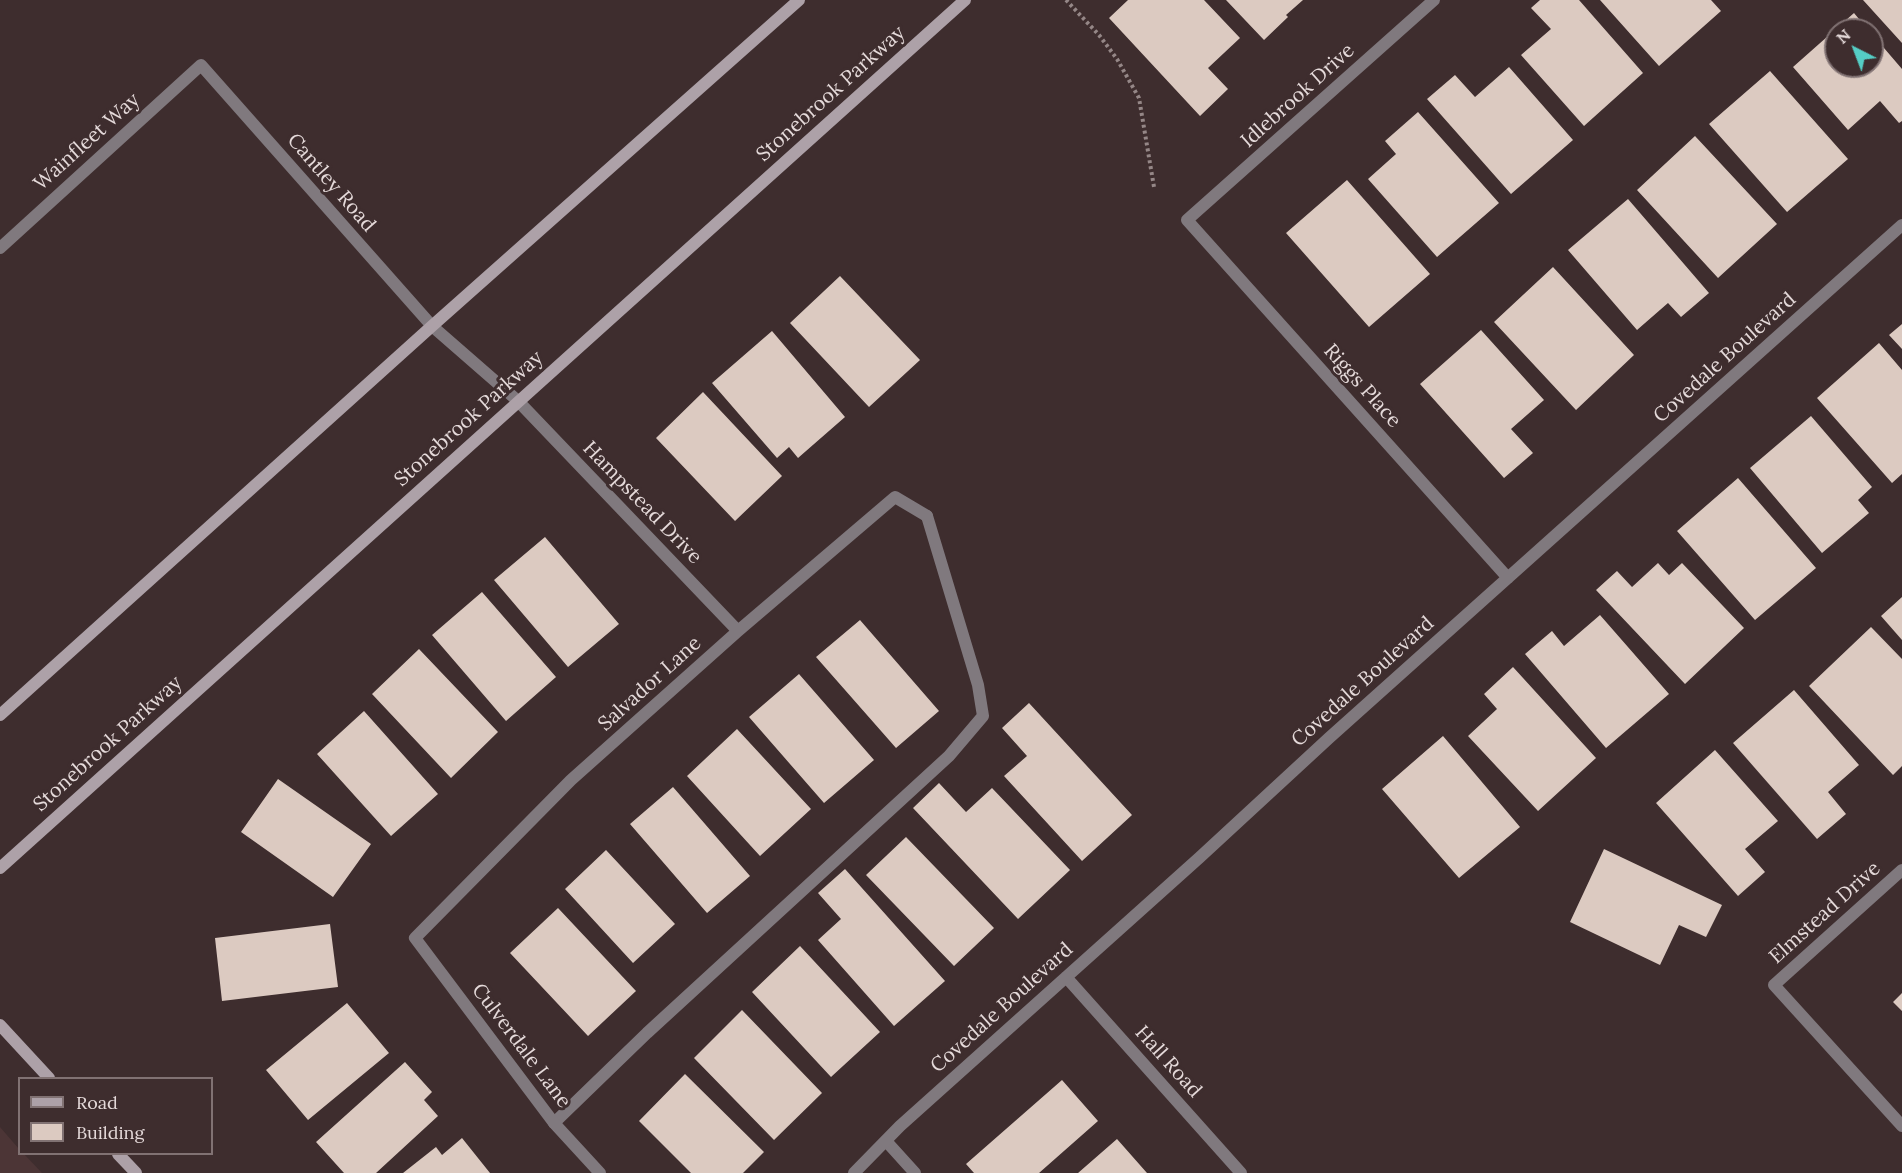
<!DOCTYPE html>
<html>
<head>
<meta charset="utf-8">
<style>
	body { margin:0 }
	#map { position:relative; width:1902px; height:1173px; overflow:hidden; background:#3e2d2e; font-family:Lora,serif }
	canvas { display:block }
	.legend { position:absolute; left:18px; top:1077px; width:195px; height:78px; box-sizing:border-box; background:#3e2d2e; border:2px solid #817273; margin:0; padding:8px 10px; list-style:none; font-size:18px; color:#e5dada }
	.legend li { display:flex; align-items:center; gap:12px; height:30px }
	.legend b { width:30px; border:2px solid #817273 }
	.north { position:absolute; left:1824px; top:18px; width:60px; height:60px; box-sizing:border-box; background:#3e2d2e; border:2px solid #817273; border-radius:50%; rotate:318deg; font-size:16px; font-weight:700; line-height:24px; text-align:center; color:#e5dada }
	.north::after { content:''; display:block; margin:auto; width:21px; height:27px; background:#55cec5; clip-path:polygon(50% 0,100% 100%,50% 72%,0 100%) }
</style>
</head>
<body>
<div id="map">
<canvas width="1902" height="1173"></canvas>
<ul class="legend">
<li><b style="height:8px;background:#ada1a8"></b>Road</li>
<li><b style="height:16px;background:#dccac1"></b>Building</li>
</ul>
<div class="north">N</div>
</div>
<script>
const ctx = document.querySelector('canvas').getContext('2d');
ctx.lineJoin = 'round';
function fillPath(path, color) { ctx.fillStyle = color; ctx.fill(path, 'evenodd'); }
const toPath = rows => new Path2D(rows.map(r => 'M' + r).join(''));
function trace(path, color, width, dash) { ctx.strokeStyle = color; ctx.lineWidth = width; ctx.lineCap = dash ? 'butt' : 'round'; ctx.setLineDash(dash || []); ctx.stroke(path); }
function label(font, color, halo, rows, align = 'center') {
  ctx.font = font + ' Lora,serif'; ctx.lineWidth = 6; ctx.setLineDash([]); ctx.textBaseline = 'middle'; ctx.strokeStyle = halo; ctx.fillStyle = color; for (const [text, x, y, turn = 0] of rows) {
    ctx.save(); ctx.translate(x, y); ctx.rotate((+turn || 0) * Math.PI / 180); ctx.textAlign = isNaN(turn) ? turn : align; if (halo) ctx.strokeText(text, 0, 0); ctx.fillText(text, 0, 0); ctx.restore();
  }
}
fillPath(toPath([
	[0,1127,19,1149,20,1154,24,1154,42,1173,0,1173]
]), '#4c3536');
fillPath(toPath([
	[1128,0,1204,0,1240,38,1208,68,1228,89,1200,116,1109,18],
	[1226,0,1303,0,1286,15,1288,17,1264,40],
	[1540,0,1579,0,1643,73,1584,126,1521,55,1551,29,1531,8],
	[1600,0,1711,0,1721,11,1659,66],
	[1863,0,1902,0,1902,43],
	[1854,13,1868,30,1836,30,1836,66,1872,66,1872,34,1902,69,1902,121,1899,123,1880,101,1848,130,1793,67],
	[1509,67,1573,140,1511,194,1427,99,1455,75,1475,97],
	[1770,71,1848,159,1787,212,1709,124],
	[1418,112,1499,203,1437,257,1368,179,1396,154,1385,141],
	[1695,136,1777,224,1718,278,1637,190],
	[1347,180,1430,274,1369,327,1286,233],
	[1628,199,1709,293,1681,317,1668,303,1637,330,1568,250],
	[1553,267,1634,355,1576,410,1494,322],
	[840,276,920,360,869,407,790,323],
	[1902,324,1902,349,1889,335],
	[1481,330,1544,400,1511,429,1533,453,1504,478,1420,384],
	[772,331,845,417,798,458,789,447,777,458,712,383],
	[1879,343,1902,370,1902,474,1892,483,1817,398],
	[703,392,782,476,735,521,656,438],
	[1811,416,1872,487,1858,500,1869,513,1822,553,1750,468],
	[1738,478,1816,568,1755,620,1677,531],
	[545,537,619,624,568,667,494,580],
	[1658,563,1669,575,1682,563,1744,628,1685,684,1596,590,1617,571,1632,587],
	[482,592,556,677,506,721,432,635],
	[1902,597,1902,640,1881,616],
	[1600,615,1669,694,1606,748,1525,654,1552,631,1564,646],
	[860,620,939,711,896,748,816,657],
	[1871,627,1902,659,1902,766,1893,775,1809,686],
	[419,649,498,732,451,778,372,694],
	[1513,667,1596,758,1538,811,1468,736,1497,709,1484,694],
	[799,674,874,760,824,803,749,717],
	[1794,690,1859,765,1828,792,1846,814,1817,839,1733,743],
	[1029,703,1132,815,1082,861,1004,776,1027,756,1002,728],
	[364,711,438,794,391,836,317,754],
	[737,729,811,809,760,856,687,776],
	[1443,736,1520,827,1459,878,1382,789],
	[1715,750,1778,821,1745,849,1765,872,1738,896,1656,803],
	[278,779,371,844,333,897,241,832],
	[939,783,966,812,992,788,1070,870,1018,919,913,808],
	[673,787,750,876,707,913,630,824],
	[906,837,994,928,954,966,866,875],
	[1604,849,1722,905,1706,937,1679,925,1660,965,1570,922],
	[606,850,675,924,633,963,565,889],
	[845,869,945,981,894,1026,818,940,841,919,818,893],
	[558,908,636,991,588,1036,510,953],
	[330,924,338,987,222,1001,215,938],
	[800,946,880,1032,831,1077,752,992],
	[1902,993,1902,1011,1893,1002],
	[347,1003,389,1053,308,1120,266,1070],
	[742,1010,822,1093,774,1140,694,1058],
	[405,1062,432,1092,424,1100,438,1116,376,1173,344,1173,316,1142],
	[685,1074,764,1152,743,1173,691,1173,639,1121],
	[1062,1080,1098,1121,1039,1173,974,1173,966,1164],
	[462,1138,490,1173,403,1173,436,1147,442,1155],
	[1117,1139,1147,1173,1078,1173]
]), '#dccac1');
trace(toPath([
	[1066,0,1099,35,1117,59,1139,98,1154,187]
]), '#958787', 4, [3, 3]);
trace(toPath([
	[554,1123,647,1033,949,756,983,716,978,685,927,516],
	[886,1141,915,1173]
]), '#80797e', 12);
trace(toPath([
	[1434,0,1187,220,1508,578],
	[0,248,201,65,432,326,518,401,738,631],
	[1902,870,1774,985,1902,1126],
	[1066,977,1241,1173],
	[600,1173,554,1123,415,938,571,780,738,631,895,497,927,516],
	[854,1173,900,1126,1199,858,1329,738,1902,225]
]), '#80797e', 12);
trace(toPath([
	[0,715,432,326,799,0],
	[0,868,965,0],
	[0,1025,49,1078],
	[118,1154,136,1173]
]), '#ada1a8', 12);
label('20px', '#e5dada', '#3e2d2e', [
	["Stonebrook Parkway",831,94,-42],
	["Idlebrook Drive",1298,96,-42],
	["Wainfleet Way",87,142,-42],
	["Cantley Road",331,183,49],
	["Covedale Boulevard",1725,358,-42],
	["Riggs Place",1362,386,48],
	["Stonebrook Parkway",469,419,-42],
	["Hampstead Drive",642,503,46],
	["Covedale Boulevard",1363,682,-42],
	["Salvador Lane",650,684,-42],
	["Stonebrook Parkway",108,744,-42],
	["Elmstead Drive",1825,913,-42],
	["Covedale Boulevard",1002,1008,-42],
	["Culverdale Lane",521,1046,53],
	["Hall Road",1168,1062,48]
]);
</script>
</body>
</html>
